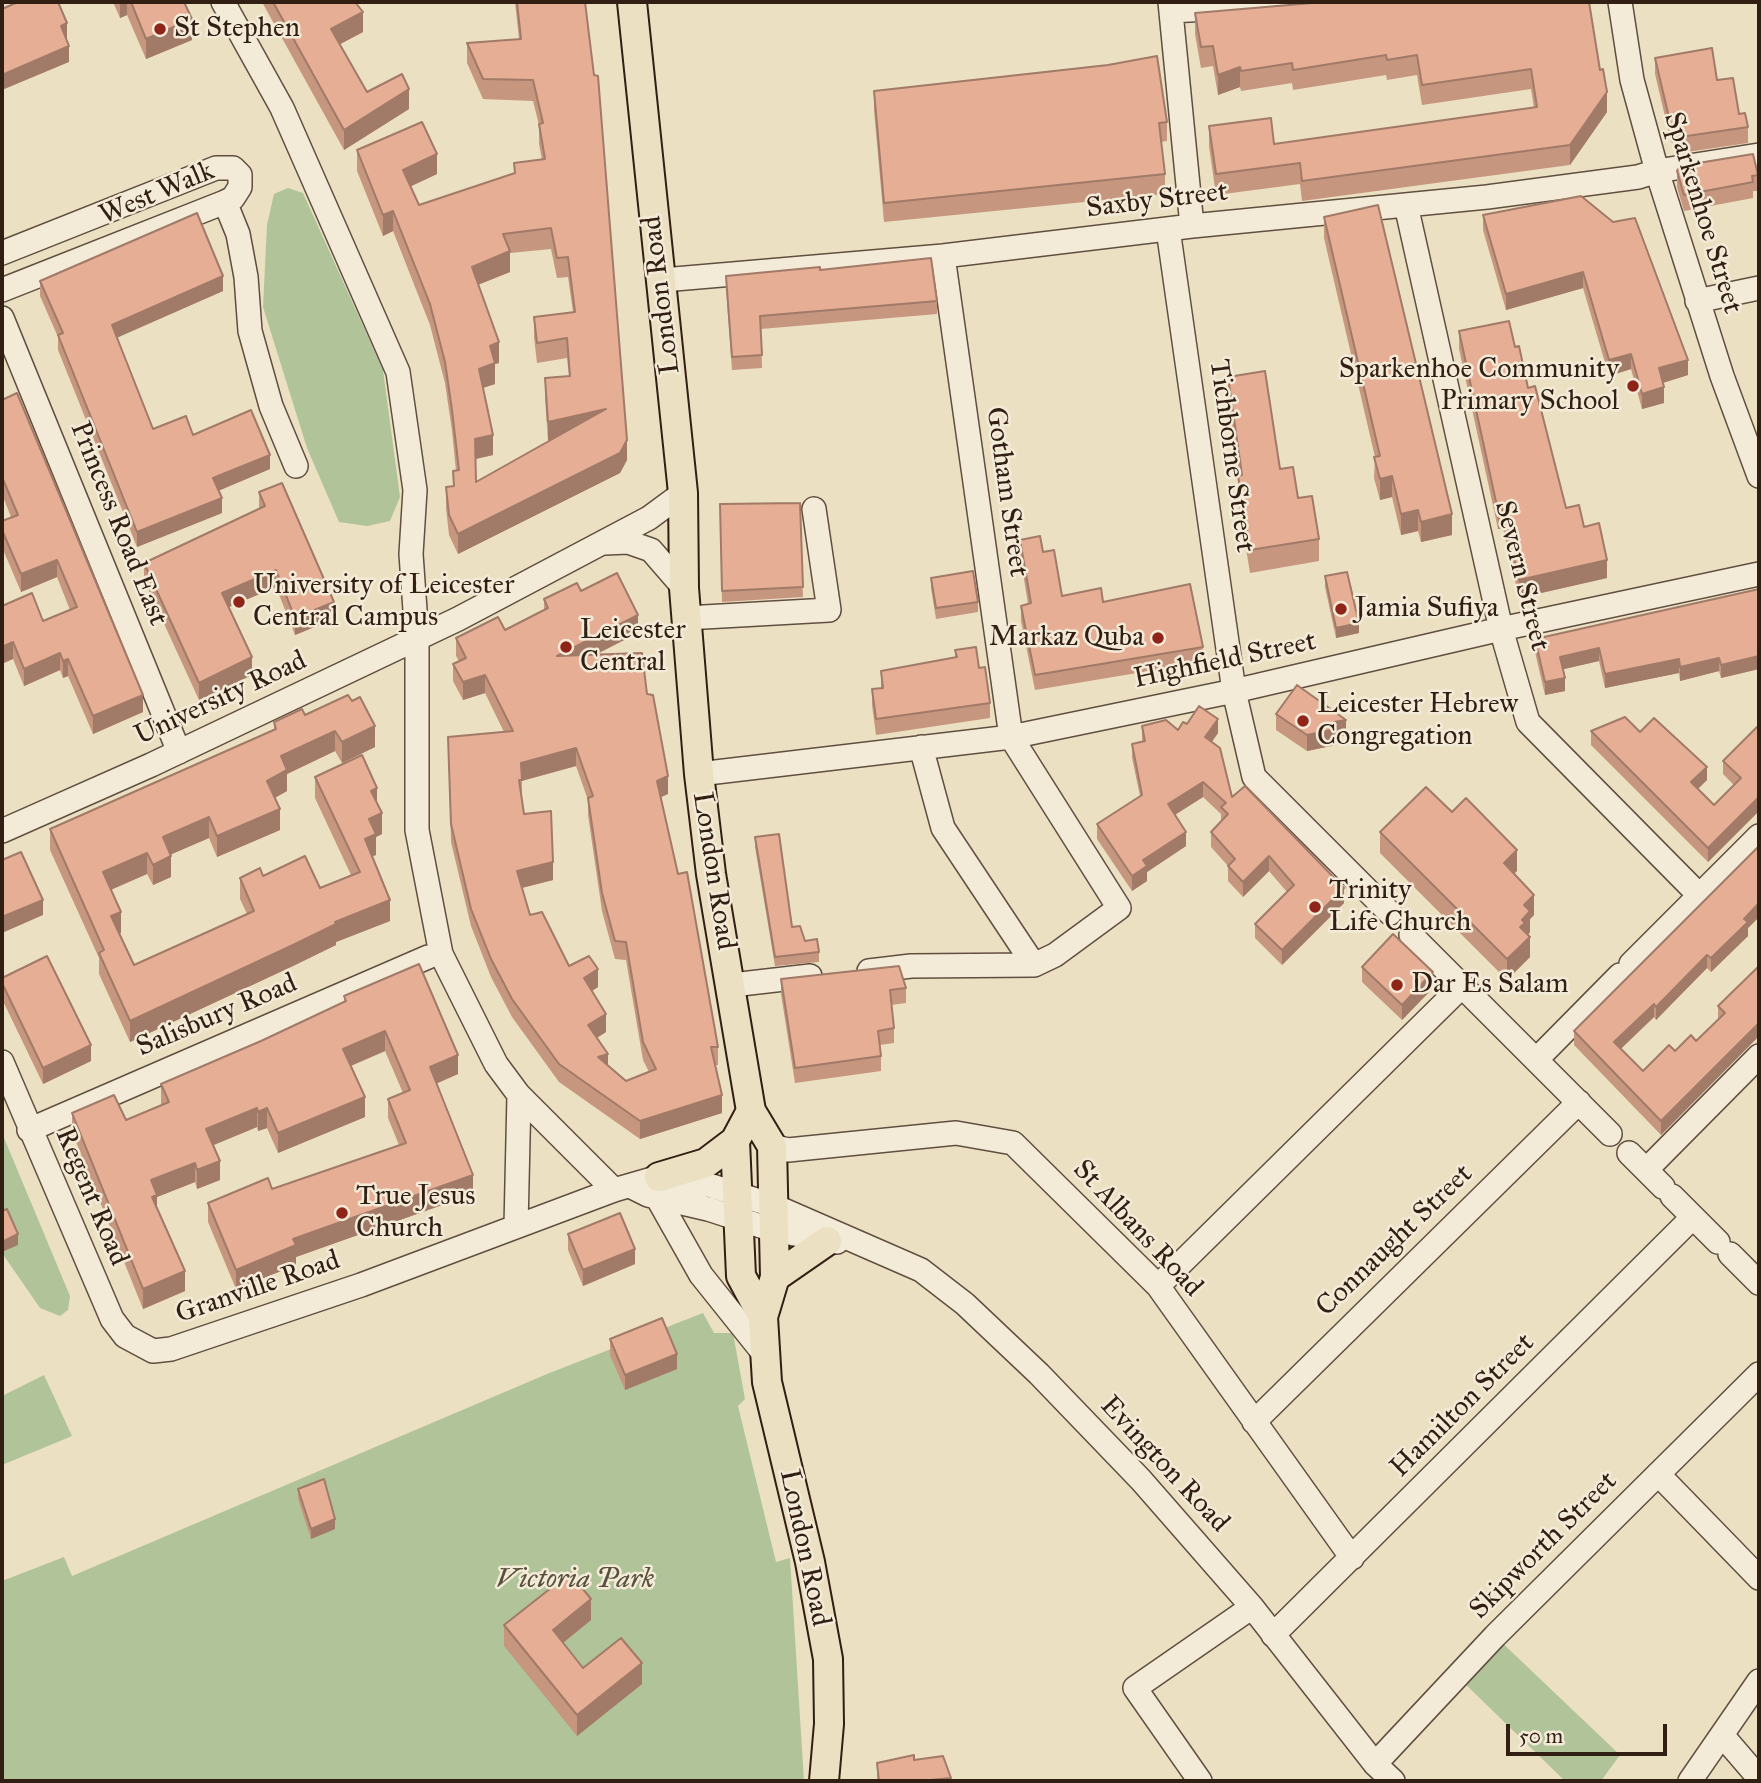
<!DOCTYPE html>
<html>
<head>
<meta charset="utf-8">
<style>
	body { margin:0 }
	#map { position:relative; width:1761px; height:1783px; overflow:hidden; background:#ece0c3; font-family:"IM FELL Great Primer",serif }
	canvas { display:block }
	.frame { position:absolute; inset:0; border:4px solid #321f14; pointer-events:none }
	.scale { position:absolute; left:1506px; top:1724px; width:161px; height:32px; box-sizing:border-box; border:4px solid #321f14; border-top:0; padding-left:9px; font-size:21px; line-height:24px; white-space:nowrap; color:#321f14; -webkit-text-stroke:5px #f3ebd8; paint-order:stroke }
</style>
</head>
<body>
<div id="map">
<canvas width="1761" height="1783"></canvas>
<div class="frame"></div>
<div class="scale">50 m</div>
</div>
<script>
const ctx = document.querySelector('canvas').getContext('2d');
ctx.lineJoin = 'round';
function fillPath(path, color) { ctx.fillStyle = color; ctx.fill(path, 'evenodd'); }
const toPath = rows => new Path2D(rows.map(r => 'M' + r).join(''));
function trace(path, color, width, dash) { ctx.strokeStyle = color; ctx.lineWidth = width; ctx.lineCap = dash ? 'butt' : 'round'; ctx.setLineDash(dash || []); ctx.stroke(path); }
function label(font, color, halo, rows, align = 'center') {
  ctx.font = font + ' "IM FELL Great Primer",serif'; ctx.lineWidth = 5; ctx.setLineDash([]); ctx.textBaseline = 'middle'; ctx.strokeStyle = halo; ctx.fillStyle = color; for (const [text, x, y, turn = 0] of rows) {
    ctx.save(); ctx.translate(x, y); ctx.rotate((+turn || 0) * Math.PI / 180); ctx.textAlign = isNaN(turn) ? turn : align; if (halo) ctx.strokeText(text, 0, 0); ctx.fillText(text, 0, 0); ctx.restore();
  }
}
fillPath(toPath([
	[288,188,303,193,383,370,400,497,390,521,367,526,339,522,307,448,263,307,267,225,274,194],
	[2,1133,70,1296,68,1310,60,1316,40,1308,2,1253],
	[703,1313,714,1333,733,1333,745,1399,738,1406,776,1562,790,1558,804,1781,2,1781,2,1581,64,1557,72,1576,547,1374],
	[44,1375,72,1436,2,1465,2,1396],
	[1495,1636,1620,1755,1601,1781,1565,1781,1459,1678]
]), '#b1c399');
const minor = toPath([
	[223,2,282,108,398,372,415,490,411,554,417,638,417,830,441,954,496,1064,519,1095,614,1190],
	[1170,2,1192,226],
	[1620,2,1632,80,1657,171,1722,376,1759,476],
	[1171,11,1339,2],
	[225,202,238,234,246,277,250,331,271,406,296,466],
	[1406,205,1501,629,1528,722,1699,895],
	[1168,229,1234,691,1254,777,1390,913],
	[2,253,216,168,233,168,240,175,240,187,233,198,225,202,2,290],
	[663,280,943,256,1192,226,1487,197,1638,177,1657,171,1759,155],
	[1697,301,1759,288],
	[2,318,179,752],
	[605,543,628,542,651,550,684,588],
	[686,618,829,610,814,509],
	[921,747,943,828,1034,965],
	[699,774,1011,737,1234,691,1501,629,1759,574],
	[2,831,151,765,458,619,649,518,683,493],
	[1411,935,1610,1134],
	[1631,964,1759,836],
	[869,971,911,966,1034,965,1055,955,1119,908,1011,737,943,256],
	[732,985,810,976],
	[1536,1060,1620,975],
	[2,1062,112,1319,125,1336,153,1351,171,1349,361,1285,614,1190,659,1177,712,1186,772,1205,921,1270,965,1304,1039,1374,1141,1480,1252,1607,1375,1764,1393,1781],
	[29,1130,428,957],
	[772,1146,788,1150,956,1133,1013,1143,1158,1286,1352,1558],
	[1629,1153,1663,1187],
	[1646,1170,1759,1056],
	[632,1187,648,1195,708,1209,773,1230,837,1242],
	[1672,1196,1718,1242],
	[657,1197,701,1275,765,1355],
	[516,1226,519,1095],
	[1730,1254,1759,1283],
	[1158,1286,1462,986],
	[1254,1422,1579,1102],
	[1658,1474,1759,1578],
	[1273,1635,1693,1217],
	[1722,1735,1759,1778],
	[1375,1764,1495,1636,1759,1374],
	[1200,1781,1135,1688,1252,1607],
	[1690,1781,1759,1681]
]);
const major = toPath([
	[632,2,683,493,684,588,699,774,711,874,751,1111,772,1146,775,1277,763,1317,767,1382,810,1562,828,1659,829,1724,824,1781],
	[751,1111,735,1141,741,1276,763,1317],
	[659,1177,706,1163,735,1141],
	[775,1277,827,1241]
]);
trace(minor, '#604f40', 26);
trace(major, '#321f14', 32);
trace(minor, '#f3ebd8', 23);
trace(major, '#ece0c3', 28);
fillPath(toPath([
	[113,2,184,2,192,40,146,59,127,15,120,18],
	[262,2,355,2,363,32,340,44,367,92,409,109,344,150],
	[515,2,585,2,627,460,620,473,458,554,449,535,446,508,446,487,453,486,456,471,452,431,445,383,430,325,393,231,383,236,357,171,357,150,437,174,411,186,419,205,514,174,514,163,542,160,539,144,539,125,533,101,483,99,467,63,467,43,519,39],
	[551,249,557,278,568,277,573,312,534,317,534,337,537,363,567,358,569,376,545,378,545,398,548,441,476,482,476,459,493,455,483,388,495,384,495,364,499,363,478,285,510,272,510,253],
	[1589,2,1607,112,1570,165,1302,201,1300,184,1216,195,1209,146,1209,126,1274,144,1534,108,1531,89,1422,105,1417,75,1387,80,1386,75,1293,90,1292,83,1241,91,1240,87,1218,95,1213,66,1201,68,1195,34,1195,13],
	[1655,58,1717,80,1748,127,1748,143,1687,152,1671,142,1655,74],
	[874,91,1167,122,1167,141,1161,142,1165,174,1165,194,884,222,874,110],
	[1677,171,1758,175,1758,191,1753,191,1753,198,1684,211,1677,187],
	[1581,196,1688,375,1663,383,1664,403,1642,409,1631,369,1609,376,1583,288,1506,310,1483,230,1483,215],
	[1324,217,1452,535,1421,542,1418,531,1401,535,1392,497,1380,500,1374,478,1375,457,1324,238],
	[820,270,937,301,937,314,761,329,762,368,732,370,726,289,726,276],
	[40,281,223,291,117,337,153,429,193,435,270,469,218,491,222,513,137,547,58,350,58,337,40,296],
	[1459,331,1515,347,1566,508,1607,578,1519,598,1503,528,1498,529,1459,349],
	[1228,377,1319,539,1319,561,1250,573,1238,499,1238,476,1239,476,1228,400],
	[2,400,143,712,93,734,68,676,63,678,60,670,24,686,13,659,2,606,43,621,70,610,57,577,21,592,2,547,2,521,11,517,2,494],
	[259,492,334,619,295,635,276,587,229,607,252,675,199,700,144,580,144,563,259,509],
	[800,503,803,597,722,602,720,504],
	[1020,540,1043,552,1062,596,1103,602,1203,647,1203,662,1035,690,1021,621,1021,606,1028,604,1020,555],
	[1325,576,1359,633,1336,638,1325,587],
	[931,578,978,602,978,612,936,619,931,588],
	[1759,589,1759,669,1721,678,1719,671,1680,681,1679,673,1605,688,1599,661,1563,669,1565,691,1545,695,1535,652,1535,639],
	[581,591,638,633,595,655,647,694,668,794,660,797,718,1047,718,1065,715,1065,722,1113,640,1139,559,1082,512,1017,491,977,471,926,451,842,448,737,504,732,485,693,463,700,453,681,453,664,459,661,456,656,456,638,505,630,544,610,544,599],
	[576,766,588,800,588,815,602,911,615,959,626,960,643,1060,649,1072,626,1081,608,1066,597,1038,606,1032,592,991,598,987,569,966,530,915,522,888,553,880,524,814,522,798,522,781],
	[955,650,979,668,990,703,990,718,876,735,872,705,872,689,881,688,881,671,955,657],
	[1276,714,1346,735,1336,738,1336,745,1307,751,1276,730],
	[305,715,375,747,342,763,335,751,287,774,287,791,275,798,280,830,217,857,209,838,171,854,171,877,153,885,147,874,111,890,121,933,119,934,134,965,247,914,240,899,240,878,263,876,320,888,351,875,315,798,315,777,377,804,382,834,376,837,376,855,372,856,390,921,336,942,336,945,293,966,130,1042,99,974,99,958,50,850,50,829,274,729,274,722],
	[1187,724,1218,733,1212,742,1232,797,1344,903,1282,965,1255,938,1255,924,1287,892,1269,871,1243,897,1228,881,1228,866,1211,847,1211,832,1221,821,1221,814,1203,797,1175,815,1186,846,1147,872,1147,881,1132,891,1097,839,1097,824,1140,796,1132,758,1132,744,1142,741,1142,726,1178,730],
	[1759,725,1759,811,1708,862,1591,745,1591,731,1640,732,1707,780,1697,789,1714,805,1734,785,1723,774,1723,761],
	[1452,812,1517,871,1514,873,1534,915,1530,919,1530,932,1528,935,1530,957,1507,980,1380,853,1380,832],
	[755,837,792,927,805,941,819,952,819,962,775,966,755,847],
	[1759,846,1759,917,1748,928,1748,936,1711,972,1707,968,1656,1020,1654,1017,1621,1049,1643,1071,1675,1051,1696,1041,1718,1019,1718,1006,1759,966,1759,1036,1661,1135,1574,1045,1574,1031],
	[1362,967,1433,988,1402,1020,1362,982],
	[2,978,91,1061,43,1084,2,999],
	[781,979,906,988,906,1003,891,1005,894,1028,894,1043,880,1045,881,1056,881,1071,795,1083,781,994],
	[344,996,458,1074,436,1084,473,1194,296,1257,296,1265,236,1289,208,1222,208,1203,272,1189,399,1145,388,1118,388,1099,403,1093,385,1051,351,1066,365,1117,278,1153,267,1128,258,1131,257,1127,214,1145,220,1180,197,1189,195,1182,157,1197,157,1208,185,1291,143,1309,72,1132,72,1113,126,1120,161,1105,161,1084,261,1041,344,1002],
	[568,1234,635,1264,583,1286,568,1250],
	[610,1339,677,1369,625,1390,610,1355],
	[298,1489,335,1529,311,1539,298,1499],
	[591,1620,563,1643,583,1668,642,1684,577,1736,504,1646,504,1625],
	[914,1760,951,1778,951,1781,877,1781,877,1763]
]), '#c6967f');
fillPath(toPath([
	[120,2,127,2,127,15,120,18],
	[363,12,363,32,331,49,331,29],
	[192,19,192,40,146,59,146,39],
	[67,23,67,39,61,42,61,26],
	[69,46,69,62,2,90,2,75],
	[1240,67,1240,87,1218,95,1218,75],
	[409,89,409,109,344,150,344,130],
	[1607,92,1607,112,1570,165,1570,145],
	[4,107,4,123,2,124,2,108],
	[437,154,437,174,403,190,403,170],
	[393,211,393,231,383,236,383,215],
	[510,251,510,272,472,287,472,267],
	[1583,272,1583,288,1506,310,1506,294],
	[223,276,223,291,112,340,112,325],
	[499,342,499,363,495,364,495,384,479,389,479,369,490,346],
	[1631,354,1631,369,1609,376,1609,360],
	[1688,360,1688,375,1659,384,1659,368],
	[1664,387,1664,403,1642,409,1642,394],
	[606,409,548,442,548,422],
	[493,435,493,455,475,459,475,439],
	[627,440,627,460,620,473,458,554,458,534],
	[270,455,270,469,213,493,213,478],
	[1392,476,1392,497,1380,500,1380,479],
	[222,498,222,513,137,547,137,532],
	[1503,509,1503,528,1498,529,1498,511],
	[1418,510,1418,531,1401,535,1401,514],
	[1452,514,1452,535,1421,542,1421,522],
	[57,560,57,577,21,592,21,574],
	[1607,560,1607,578,1519,598,1519,580],
	[276,570,276,587,222,610,222,593],
	[334,602,334,619,295,635,295,618],
	[638,615,638,633,557,674,557,656],
	[1359,623,1359,633,1336,638,1336,628],
	[13,642,13,659,2,664,2,647],
	[1599,648,1599,661,1560,670,1560,657],
	[60,653,60,670,24,686,24,669],
	[1759,656,1759,669,1721,678,1721,665],
	[252,657,252,675,199,700,199,683],
	[1719,658,1719,671,1680,681,1680,667],
	[68,659,68,676,63,678,63,661],
	[1679,659,1679,673,1605,688,1605,674],
	[485,675,485,693,463,700,463,682],
	[1565,678,1565,691,1545,695,1545,682],
	[143,695,143,712,93,734,93,716],
	[1218,719,1218,733,1205,751,1205,737],
	[1346,720,1346,735,1336,738,1336,745,1307,751,1307,735,1334,722],
	[375,726,375,747,342,763,342,742],
	[335,731,335,751,287,774,287,791,267,802,267,781,281,756],
	[576,748,576,766,521,781,521,763],
	[1707,767,1707,780,1691,796,1691,782],
	[668,776,668,794,657,799,657,781],
	[1203,782,1203,797,1168,819,1168,804],
	[377,788,377,809,371,791],
	[1759,797,1759,811,1708,862,1708,848],
	[280,809,280,830,217,857,217,836],
	[382,813,382,834,376,837,376,855,365,859,365,839,369,819],
	[209,817,209,838,163,858,163,837],
	[1186,832,1186,846,1147,872,1147,881,1132,891,1132,876,1143,860],
	[1517,850,1517,871,1504,884,1504,863],
	[147,853,147,874,103,893,103,872],
	[171,856,171,877,153,885,153,865],
	[1269,856,1269,871,1243,897,1243,882],
	[553,862,553,880,517,889,517,871],
	[1344,888,1344,903,1282,965,1282,950],
	[1534,895,1534,915,1530,919,1530,932,1525,938,1530,937,1530,957,1507,980,1507,959,1520,927,1524,905],
	[43,900,43,915,2,933,2,917],
	[390,900,390,921,336,942,336,945,293,966,130,1042,130,1021,335,922],
	[1759,903,1759,917,1748,928,1748,936,1711,972,1711,958,1744,919],
	[121,912,121,933,111,937,111,916],
	[1707,955,1707,968,1656,1020,1656,1007],
	[598,969,598,987,584,996,584,978],
	[1433,972,1433,988,1402,1020,1402,1005],
	[1654,1004,1654,1017,1614,1055,1614,1042],
	[606,1014,606,1032,588,1043,588,1025],
	[1759,1023,1759,1036,1661,1135,1661,1121],
	[385,1031,385,1051,343,1069,343,1049],
	[91,1045,91,1061,43,1084,43,1068],
	[608,1054,608,1071,598,1057],
	[458,1055,458,1074,430,1086,430,1067],
	[722,1095,722,1113,640,1139,640,1121],
	[365,1097,365,1117,278,1153,278,1133],
	[257,1108,257,1127,206,1148,206,1129],
	[267,1108,267,1128,258,1131,258,1112],
	[220,1161,220,1180,197,1189,197,1170],
	[195,1163,195,1182,157,1197,157,1215,152,1217,151,1180],
	[473,1175,473,1194,296,1257,296,1265,236,1289,236,1270,293,1239],
	[18,1234,18,1245,2,1252,2,1242],
	[635,1249,635,1264,583,1286,583,1270],
	[185,1271,185,1291,143,1309,143,1289],
	[677,1354,677,1369,625,1390,625,1375],
	[335,1519,335,1529,311,1539,311,1529],
	[591,1599,591,1620,553,1651,553,1630],
	[642,1663,642,1684,577,1736,577,1715]
]), '#a17a68');
const building = toPath([
	[18,2,58,2,67,23,61,26,69,46,2,75,2,9,18,2],
	[131,2,184,2,192,19,146,39,131,2],
	[273,2,355,2,363,12,331,29,367,92,402,74,409,89,344,130,273,2],
	[517,2,585,2,594,75,598,76,627,440,620,453,458,534,449,515,446,487,454,486,453,471,459,470,452,410,445,362,430,304,393,211,383,215,357,150,422,122,437,154,403,170,419,205,515,173,514,163,545,159,539,124,543,123,533,80,483,79,467,43,521,39,517,2],
	[551,228,557,258,568,257,575,312,534,317,537,343,567,338,570,376,545,378,548,422,606,409,476,482,475,439,493,435,479,369,495,363,490,346,499,342,472,267,510,251,503,234,551,228],
	[1324,2,1589,2,1600,70,1603,69,1607,92,1570,145,1302,181,1300,163,1216,174,1209,126,1271,118,1274,144,1537,107,1531,69,1422,85,1417,55,1387,60,1386,55,1293,70,1292,63,1241,71,1240,67,1218,75,1213,46,1201,47,1195,13,1324,2],
	[1712,48,1717,80,1733,78,1739,114,1745,113,1748,127,1687,136,1671,126,1655,58,1712,48],
	[1157,56,1167,122,1159,123,1165,174,884,203,874,91,1108,65,1157,56],
	[1753,154,1758,175,1752,176,1753,182,1684,195,1677,171,1680,166,1753,154],
	[1581,196,1613,222,1635,218,1688,360,1659,368,1664,387,1642,394,1631,354,1609,360,1583,272,1506,294,1483,215,1581,196],
	[1378,205,1452,514,1421,522,1418,510,1401,514,1392,476,1380,479,1374,457,1380,456,1324,217,1378,205],
	[197,213,223,276,112,325,153,429,186,416,193,435,251,410,270,455,213,478,222,498,137,532,58,335,63,333,40,281,197,213],
	[931,258,937,301,760,316,762,355,732,357,726,276,820,267,820,270,931,258],
	[1509,321,1515,347,1519,346,1528,388,1535,386,1566,508,1579,505,1584,527,1599,523,1607,560,1519,580,1503,509,1498,511,1459,331,1509,321],
	[1265,371,1280,469,1293,467,1298,498,1312,496,1319,539,1250,550,1238,476,1242,475,1228,377,1265,371],
	[17,393,143,695,93,716,68,659,63,661,60,653,24,669,13,642,2,647,2,606,32,593,43,621,77,607,57,560,21,574,2,530,2,521,18,515,2,477,2,400,17,393],
	[282,483,334,602,295,618,276,570,222,593,252,657,199,683,144,563,265,506,259,492,282,483],
	[800,503,803,587,722,591,720,504,800,503],
	[1040,536,1043,552,1054,550,1062,596,1101,588,1103,602,1190,584,1203,647,1035,675,1021,606,1031,603,1020,540,1040,536],
	[973,571,978,602,936,608,931,578,973,571],
	[1347,572,1359,623,1336,628,1325,576,1347,572],
	[617,573,638,615,557,656,642,653,647,694,653,695,668,776,657,781,678,874,687,872,718,1047,711,1047,722,1095,640,1121,559,1064,512,999,491,959,471,909,451,824,448,737,513,731,485,675,463,682,453,664,466,658,456,638,498,617,505,630,548,608,544,599,577,583,581,591,617,573],
	[576,748,593,796,588,798,602,893,615,941,626,942,643,1042,656,1069,626,1081,598,1057,608,1054,588,1025,606,1014,584,978,598,969,589,956,569,966,542,912,530,915,517,871,553,862,551,811,524,814,519,780,522,780,521,763,576,748],
	[1759,589,1759,656,1721,665,1719,658,1680,667,1679,659,1605,674,1599,648,1560,657,1565,678,1545,682,1535,639,1759,589],
	[976,647,979,668,985,667,990,703,876,719,872,689,883,688,881,671,957,657,955,650,976,647],
	[1297,685,1346,720,1334,722,1336,729,1307,735,1276,714,1297,685],
	[348,695,352,701,360,697,375,726,342,742,335,731,281,756,287,770,267,781,280,809,217,836,209,817,163,837,171,856,153,865,147,853,103,872,121,912,111,916,134,965,254,911,240,878,260,868,263,876,305,856,320,888,360,872,315,777,362,755,377,788,371,791,382,813,369,819,376,834,365,839,390,900,335,922,336,924,293,945,130,1021,99,953,104,950,50,829,276,729,274,722,302,709,305,715,348,695],
	[1199,706,1218,719,1205,737,1220,748,1232,797,1245,786,1344,888,1282,950,1255,924,1294,885,1269,856,1243,882,1228,866,1235,859,1211,832,1228,814,1221,807,1226,803,1203,782,1168,804,1186,832,1143,860,1147,866,1132,876,1097,824,1142,795,1132,744,1145,741,1142,726,1166,720,1178,730,1183,722,1187,724,1199,706],
	[1625,717,1640,732,1654,718,1707,767,1691,782,1714,805,1741,778,1723,761,1759,725,1759,797,1708,848,1591,731,1625,717],
	[1426,787,1452,812,1466,798,1517,850,1504,863,1534,895,1524,905,1530,911,1522,920,1525,923,1520,927,1530,937,1507,959,1380,832,1426,787],
	[779,834,792,927,800,926,805,941,817,939,819,952,775,957,755,837,779,834],
	[1759,846,1759,903,1744,919,1748,922,1711,958,1707,955,1656,1007,1654,1004,1614,1042,1643,1071,1669,1045,1675,1051,1691,1035,1696,1041,1725,1013,1718,1006,1759,966,1759,1023,1661,1121,1574,1031,1759,846],
	[21,852,43,900,2,917,2,860,21,852],
	[1393,934,1433,972,1402,1005,1362,967,1393,934],
	[47,956,91,1045,43,1068,2,983,2,978,47,956],
	[419,964,458,1055,430,1067,473,1175,293,1239,296,1245,236,1270,208,1203,268,1178,272,1189,406,1143,388,1099,410,1090,385,1031,343,1049,365,1097,278,1133,267,1108,258,1112,257,1108,206,1129,220,1161,197,1170,195,1163,151,1180,157,1195,152,1197,185,1271,143,1289,72,1113,114,1095,126,1120,169,1102,161,1084,261,1041,346,1001,344,996,419,964],
	[899,966,906,988,890,990,894,1028,878,1031,881,1056,795,1068,781,979,899,966],
	[7,1209,18,1234,2,1242,2,1211,7,1209],
	[620,1213,635,1249,583,1270,568,1234,620,1213],
	[662,1318,677,1354,625,1375,610,1339,662,1318],
	[324,1479,335,1519,311,1529,298,1489,324,1479],
	[570,1573,591,1599,553,1630,583,1668,621,1638,642,1663,577,1715,504,1625,570,1573],
	[914,1755,914,1760,943,1756,951,1778,920,1781,879,1781,877,1763,914,1755]
]);
fillPath(building, '#e6ae94');
trace(building, '#a17a68', 2);
for (const [x, y, r, color] of [
	[160,29,7,"#8f2418"],
	[1633,386,7,"#8f2418"],
	[239,602,7,"#8f2418"],
	[1341,609,7,"#8f2418"],
	[1158,638,7,"#8f2418"],
	[566,647,7,"#8f2418"],
	[1303,721,7,"#8f2418"],
	[1315,907,7,"#8f2418"],
	[1397,985,7,"#8f2418"],
	[342,1213,7,"#8f2418"]
]) { const dot = new Path2D(); dot.arc(x, y, r, 0, 2 * Math.PI); ctx.fillStyle = color; ctx.fill(dot); trace(dot, '#f3ebd8', 2.5); }
label('28px', '#321f14', '#f3ebd8', [
	["St Stephen",174,29],
	["Sparkenhoe Community",1619,370,"right"],
	["Primary School",1619,402,"right"],
	["University of Leicester",253,586],
	["Central Campus",253,618],
	["Jamia Sufiya",1355,609],
	["Leicester",580,631],
	["Central",580,663],
	["Markaz Quba",1144,638,"right"],
	["Leicester Hebrew",1317,705],
	["Congregation",1317,737],
	["Trinity",1329,891],
	["Life Church",1329,923],
	["Dar Es Salam",1411,985],
	["True Jesus",356,1197],
	["Church",356,1229]
], 'left');
label('28px', '#321f14', '#f3ebd8', [
	["West Walk",157,194,-23],
	["Saxby Street",1157,201,-7],
	["Sparkenhoe Street",1702,213,73],
	["London Road",662,295,-97],
	["Tichborne Street",1231,456,82],
	["Gotham Street",1006,492,82],
	["Princess Road East",118,524,68],
	["Severn Street",1521,576,76],
	["Highfield Street",1225,661,-12],
	["University Road",221,699,-25],
	["London Road",713,871,81],
	["Salisbury Road",217,1016,-23],
	["Regent Road",91,1197,67],
	["St Albans Road",1137,1229,47],
	["Connaught Street",1395,1241,-44],
	["Granville Road",258,1288,-19],
	["Hamilton Street",1463,1406,-45],
	["Evington Road",1164,1465,47],
	["Skipworth Street",1544,1546,-45],
	["London Road",804,1548,78]
]);
label('italic 28px', '#58503c', '#f3ebd8', [
	["Victoria Park",575,1580]
]);
</script>
</body>
</html>
